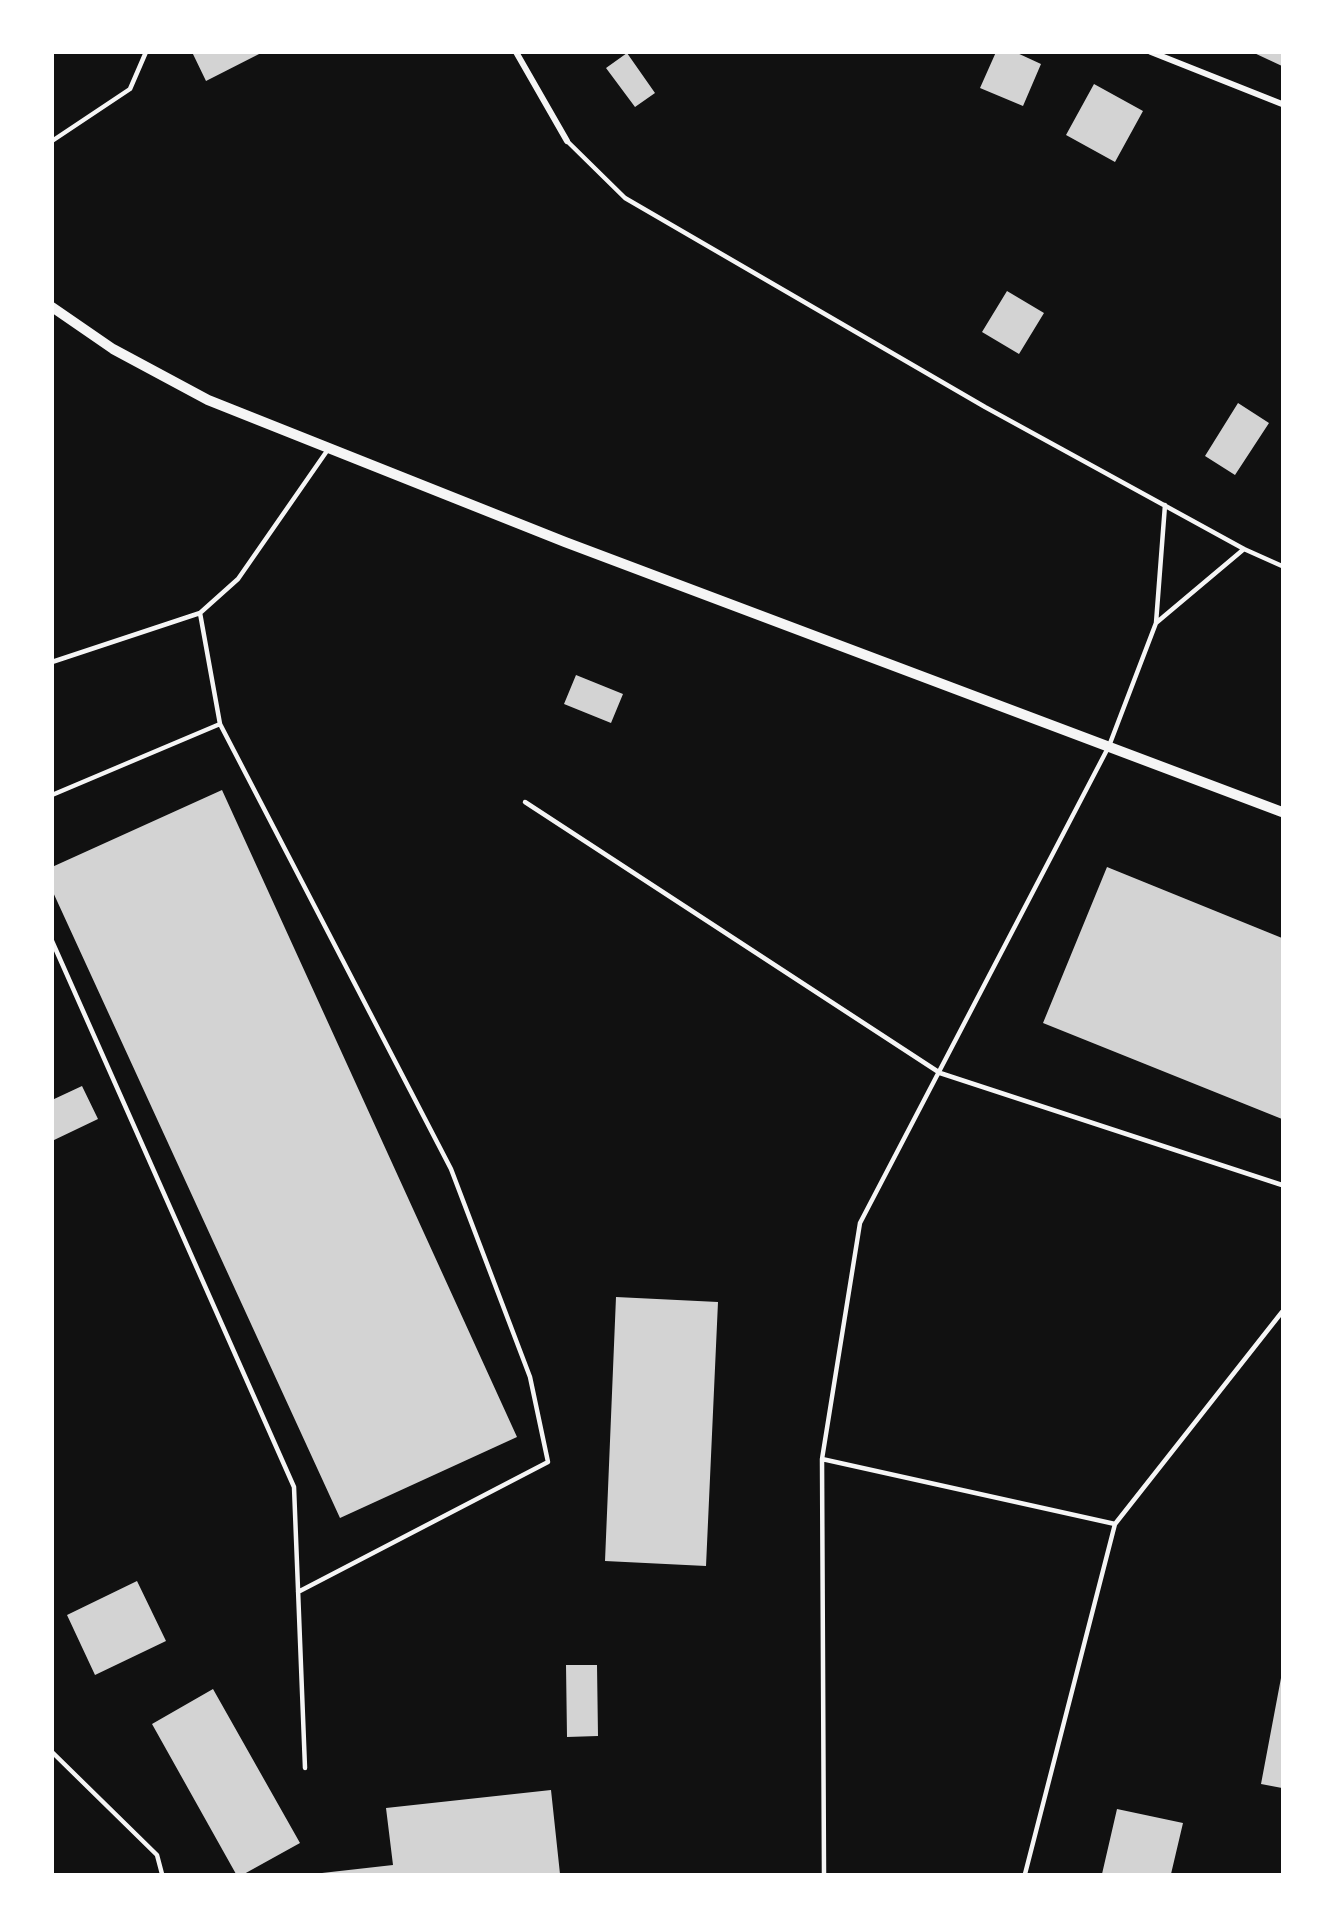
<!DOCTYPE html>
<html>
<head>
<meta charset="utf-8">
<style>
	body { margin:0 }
	#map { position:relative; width:1335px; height:1927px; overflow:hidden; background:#111; font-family:"Nunito Sans",sans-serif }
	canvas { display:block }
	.frame { position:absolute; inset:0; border:54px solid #fff; pointer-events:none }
</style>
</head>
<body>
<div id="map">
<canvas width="1335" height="1927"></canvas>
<div class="frame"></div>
</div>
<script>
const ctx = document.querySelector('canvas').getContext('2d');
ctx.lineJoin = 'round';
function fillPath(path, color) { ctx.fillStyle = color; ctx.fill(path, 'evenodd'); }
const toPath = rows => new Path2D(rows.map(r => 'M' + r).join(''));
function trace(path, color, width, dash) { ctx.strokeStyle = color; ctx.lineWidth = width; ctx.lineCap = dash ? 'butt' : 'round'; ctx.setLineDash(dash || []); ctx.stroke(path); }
fillPath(toPath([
	[192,52,263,52,206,81],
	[996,52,1015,52,1041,64,1023,106,980,88],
	[1252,52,1282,52,1282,66],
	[627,53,655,93,635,107,606,68],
	[1094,84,1143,111,1115,162,1066,135],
	[1007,291,1044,313,1019,354,982,332],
	[1238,403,1269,423,1235,475,1205,456],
	[576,675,623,694,611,723,564,704],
	[222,790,517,1437,340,1518,52,890,52,867],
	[1107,867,1282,938,1282,1119,1043,1023],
	[82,1086,98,1119,52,1141,52,1100],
	[616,1297,718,1302,706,1566,605,1561],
	[137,1581,166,1641,95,1675,67,1615],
	[566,1665,597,1665,598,1736,567,1737],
	[1281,1678,1282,1679,1282,1788,1261,1784],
	[213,1689,300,1843,244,1874,236,1874,152,1724],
	[551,1790,560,1874,322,1874,322,1873,393,1865,386,1808],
	[1117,1809,1183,1823,1171,1874,1102,1874]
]), '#d3d3d3');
trace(toPath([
	[52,141,130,89,146,52],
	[567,141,625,198,985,407,1244,549,1282,566],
	[1244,549,1156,623,1109,746,860,1223,822,1459,1115,1524,1282,1312],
	[200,613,220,724,451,1169,530,1377,548,1462,298,1592],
	[1156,623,1165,505],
	[52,662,200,613,238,579,329,448],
	[52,795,220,724],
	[525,802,940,1073,1282,1185],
	[52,941,294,1487,305,1768],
	[822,1459,824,1874],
	[52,1752,157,1855,162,1874],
	[1025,1874,1115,1524]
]), '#f5f5f5', 4.5);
trace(toPath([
	[516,52,567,141],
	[1151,52,1282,104]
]), '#f5f5f5', 6);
trace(toPath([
	[52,307,113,349,208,400,565,542,1282,812]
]), '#f5f5f5', 10);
</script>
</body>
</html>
